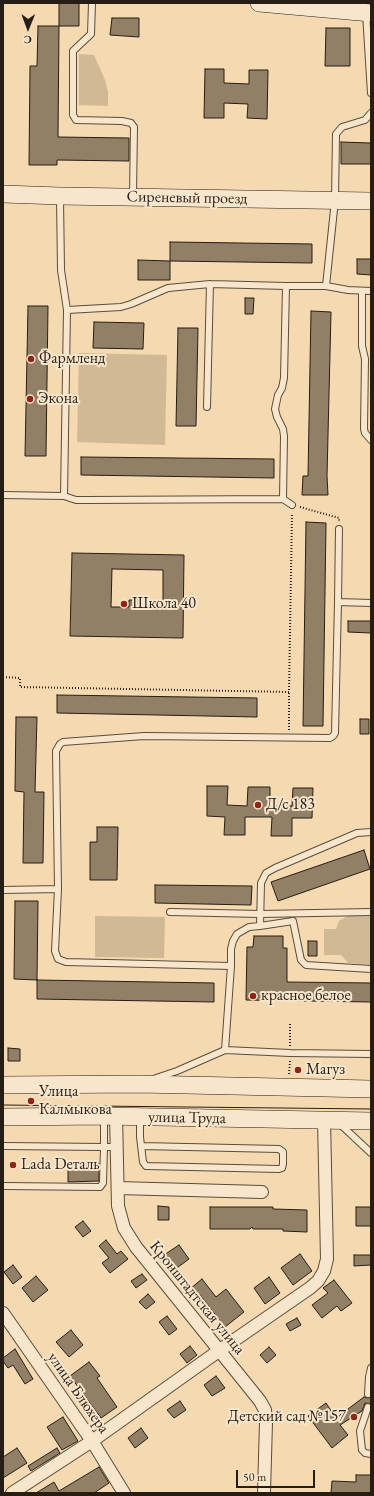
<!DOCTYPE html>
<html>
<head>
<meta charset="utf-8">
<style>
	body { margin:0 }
	#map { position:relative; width:374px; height:1496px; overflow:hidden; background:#f4d9b1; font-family:"EB Garamond",serif }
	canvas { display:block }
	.frame { position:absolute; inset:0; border:4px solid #261e15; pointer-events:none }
	.north { position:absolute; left:8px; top:8px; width:40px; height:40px; -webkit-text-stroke:3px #f8e6cc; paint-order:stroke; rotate:181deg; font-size:11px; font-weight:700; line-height:16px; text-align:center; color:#261e15 }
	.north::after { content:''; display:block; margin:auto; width:14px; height:18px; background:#261e15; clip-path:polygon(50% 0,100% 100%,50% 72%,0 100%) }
	.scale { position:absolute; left:236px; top:1470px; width:79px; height:18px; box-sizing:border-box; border:2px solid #261e15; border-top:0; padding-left:5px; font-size:12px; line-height:14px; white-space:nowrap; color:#261e15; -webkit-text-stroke:3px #f8e6cc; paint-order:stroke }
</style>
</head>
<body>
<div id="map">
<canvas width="374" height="1496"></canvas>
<div class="frame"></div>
<div class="north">С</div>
<div class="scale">50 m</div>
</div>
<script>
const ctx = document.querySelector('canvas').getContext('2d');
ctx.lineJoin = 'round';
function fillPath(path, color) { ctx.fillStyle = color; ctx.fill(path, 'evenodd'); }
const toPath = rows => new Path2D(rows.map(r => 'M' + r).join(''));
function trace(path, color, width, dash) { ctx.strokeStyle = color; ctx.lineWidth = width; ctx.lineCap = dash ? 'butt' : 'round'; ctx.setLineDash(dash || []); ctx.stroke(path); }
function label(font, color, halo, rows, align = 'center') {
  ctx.font = font + ' "EB Garamond",serif'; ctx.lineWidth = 4; ctx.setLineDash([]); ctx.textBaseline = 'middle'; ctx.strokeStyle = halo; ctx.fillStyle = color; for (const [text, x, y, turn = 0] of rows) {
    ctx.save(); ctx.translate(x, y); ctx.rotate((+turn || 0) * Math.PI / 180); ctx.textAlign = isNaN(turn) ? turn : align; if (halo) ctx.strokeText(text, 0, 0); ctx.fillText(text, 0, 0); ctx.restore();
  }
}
fillPath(toPath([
	[79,54,94,55,105,80,108,92,108,106,79,105],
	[79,353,167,355,165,445,77,442],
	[349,915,371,916,371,965,348,963,341,955,324,955,324,929,336,929,339,921],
	[95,916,165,917,164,958,95,957]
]), '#d1b996');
const building = toPath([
	[59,3,79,3,79,26,59,26,59,3],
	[112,18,139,18,139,37,110,35,112,18],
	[38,26,59,26,58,137,129,138,129,161,57,160,57,165,29,165,30,66,37,66,38,26],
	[326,28,350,28,350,66,325,66,326,28],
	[205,69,224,69,224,83,249,84,249,70,268,70,267,119,247,118,248,104,224,103,224,118,204,118,205,69],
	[341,142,371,143,371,164,341,164,341,142],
	[170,242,312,244,312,263,170,261,170,242],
	[357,259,371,259,371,275,357,274,357,259],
	[138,260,170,261,170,280,138,280,138,260],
	[245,298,254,298,253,314,245,314,245,298],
	[28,306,48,306,46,456,25,456,28,306],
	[311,311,331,312,327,476,328,495,302,495,303,476,308,476,311,311],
	[94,322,144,323,143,349,93,348,94,322],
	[178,328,198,328,196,426,176,426,178,328],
	[81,457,274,459,274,478,81,475,81,457],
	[306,522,326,523,323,726,303,726,306,522],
	[72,553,184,555,183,638,70,636,72,553],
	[112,569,163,570,163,608,140,607,140,600,129,600,129,607,111,607,112,569],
	[348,621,371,621,371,633,348,632,348,621],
	[57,695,257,698,257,717,57,713,57,695],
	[16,717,37,717,35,792,44,792,43,863,23,863,24,792,15,791,16,717],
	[360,719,369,719,369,734,360,734,360,719],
	[207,786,228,786,227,805,247,806,248,787,270,787,270,806,292,806,293,788,313,788,312,818,292,818,292,836,271,836,272,817,245,817,245,835,224,835,225,817,207,816,207,786],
	[97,827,118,827,117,880,90,880,90,842,97,842,97,827],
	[364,850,370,869,278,901,271,882,364,850],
	[155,885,252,886,251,905,155,903,155,885],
	[15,901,38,901,37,980,14,979,15,901],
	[254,936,283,936,283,948,287,948,287,982,371,983,371,1002,246,1000,247,947,253,947,254,936],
	[308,941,317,941,317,956,308,956,308,941],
	[37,980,214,983,214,1002,37,999,37,980],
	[8,1048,20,1049,20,1061,8,1061,8,1048],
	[68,1162,99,1163,99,1181,68,1182,68,1162],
	[158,1206,169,1207,169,1220,158,1220,158,1206],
	[210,1207,273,1207,273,1209,307,1210,307,1232,283,1231,283,1229,253,1229,252,1227,250,1229,210,1229,210,1207],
	[356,1207,371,1207,371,1226,356,1226,356,1207],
	[83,1221,91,1231,83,1237,75,1227,83,1221],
	[106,1240,117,1254,121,1251,128,1259,110,1273,102,1263,109,1258,99,1246,106,1240],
	[179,1245,189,1259,174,1270,164,1255,179,1245],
	[300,1254,312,1271,293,1285,281,1268,300,1254],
	[354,1255,371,1255,371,1265,354,1266,354,1255],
	[13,1265,22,1277,13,1284,4,1272,13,1265],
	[142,1274,147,1280,136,1288,131,1281,142,1274],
	[36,1276,48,1290,33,1302,22,1288,36,1276],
	[269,1277,280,1293,265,1304,254,1288,269,1277],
	[202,1279,216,1297,226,1289,244,1312,225,1327,200,1295,198,1297,191,1288,202,1279],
	[334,1280,352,1303,341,1311,337,1306,322,1318,312,1305,328,1293,323,1288,334,1280],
	[148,1294,155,1302,146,1309,139,1302,148,1294],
	[167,1316,177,1329,169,1335,159,1322,167,1316],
	[297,1318,301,1325,290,1331,286,1324,297,1318],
	[71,1330,83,1345,69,1357,56,1342,71,1330],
	[190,1346,197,1355,187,1363,180,1354,190,1346],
	[269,1347,276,1355,267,1363,260,1355,269,1347],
	[15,1349,33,1379,25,1384,13,1365,8,1368,3,1361,3,1358,15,1349],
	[89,1362,100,1376,97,1378,117,1407,101,1418,70,1376,89,1362],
	[216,1376,225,1388,212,1396,204,1385,216,1376],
	[364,1397,368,1398,371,1397,371,1404,365,1403,362,1411,340,1425,348,1435,332,1448,308,1416,326,1403,336,1418,364,1397],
	[180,1401,186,1410,174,1418,167,1410,180,1401],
	[63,1417,78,1441,62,1450,47,1427,63,1417],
	[141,1428,148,1438,135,1448,128,1438,141,1428],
	[17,1448,27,1463,3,1478,3,1457,17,1448],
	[57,1448,60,1453,31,1471,28,1466,57,1448],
	[99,1467,109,1483,94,1493,36,1493,54,1482,59,1491,99,1467],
	[356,1475,371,1475,371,1493,331,1493,332,1481,356,1482,356,1475]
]);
fillPath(building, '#917f66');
trace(building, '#261e15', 1);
const service = toPath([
	[92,3,91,34,73,51,73,115,76,120,122,121,131,123,134,127,133,195],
	[366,13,371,93],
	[60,198,61,270,67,310,64,496],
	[210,284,286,286,284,378,282,388,278,395,275,409,277,417,283,429,284,436,283,499],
	[286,286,326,286,348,290,371,291],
	[326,286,335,200,336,134,342,127,365,120,371,113],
	[362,291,362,346,365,359,364,429,365,433,371,440],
	[67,310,121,307,131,304,168,288,210,284,207,407],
	[3,495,64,496,76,500,87,500,283,499,292,505],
	[338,602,339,529],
	[371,832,357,833,275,868,266,873,261,883,260,926,293,921,301,960,306,965,371,969],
	[58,889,55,951,58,959,66,962,231,966,231,949,233,941,237,934,249,927,260,926],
	[3,890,58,889,56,751,60,744,63,742,144,736,330,738,333,736,335,733,338,602,371,603],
	[170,912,260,914,371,912],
	[225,1050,290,1053,371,1054],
	[156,1078,177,1071,225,1050,231,966],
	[104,1117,104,1147,117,1147],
	[140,1118,140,1137,143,1162,146,1166,279,1169,282,1168,283,1164,283,1152,279,1149,141,1146],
	[340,1124,371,1153],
	[3,1146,104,1147,103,1183,100,1187,3,1186],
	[368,1394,369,1377,371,1368],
	[368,1407,360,1431,362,1450,365,1453,371,1454]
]);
const minor = toPath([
	[116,1116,118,1206,124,1228,136,1247,260,1401,265,1410,266,1422,264,1493],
	[118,1188,262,1192],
	[3,1313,92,1441,124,1493],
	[12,1493,92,1441,220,1350,310,1288,318,1281,324,1271,327,1259,324,1120]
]);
const secondary = toPath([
	[259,3,371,13],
	[3,194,60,196,371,201],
	[3,1085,140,1084,371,1089],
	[3,1117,104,1116,371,1121]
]);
trace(service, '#5a4d3c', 8);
trace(minor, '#5a4d3c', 14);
trace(secondary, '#261e15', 18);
trace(toPath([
	[300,507,339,518,339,521],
	[3,677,20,678,20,687,289,692,292,513],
	[289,730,289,692],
	[290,1046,290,1023],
	[289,1074,290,1061]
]), '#261e15', 2, [1, 2]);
trace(service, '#f8e6cc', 6);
trace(minor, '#f8e6cc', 12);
trace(secondary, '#f8e6cc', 17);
trace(toPath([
	[3,1105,371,1109]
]), '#261e15', 1);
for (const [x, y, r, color] of [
	[31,359,4,"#8f2418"],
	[30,399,4,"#8f2418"],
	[124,604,4,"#8f2418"],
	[258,805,4,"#8f2418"],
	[253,996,4,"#8f2418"],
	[298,1070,4,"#8f2418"],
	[31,1101,4,"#8f2418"],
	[13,1165,4,"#8f2418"],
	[354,1417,4,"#8f2418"]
]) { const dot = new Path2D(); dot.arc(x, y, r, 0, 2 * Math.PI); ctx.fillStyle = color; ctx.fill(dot); trace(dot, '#f8e6cc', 1.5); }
label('16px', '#261e15', '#f8e6cc', [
	["Сиреневый проезд",187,198,1],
	["улица Труда",187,1118,1],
	["Кронштадтская улица",197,1298,51],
	["улица Блюхера",78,1393,55]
]);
label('16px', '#261e15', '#f8e6cc', [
	["Фармленд",39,359],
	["Экона",38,399],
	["Школа 40",132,604],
	["Д/с 183",266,805],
	["красное белое",261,996],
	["Магуз",306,1070],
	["Улица",39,1092],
	["Калмыкова",39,1110],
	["Lada Dеталь",21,1165],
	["Детский сад №157",346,1417,"right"]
], 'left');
</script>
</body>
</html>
